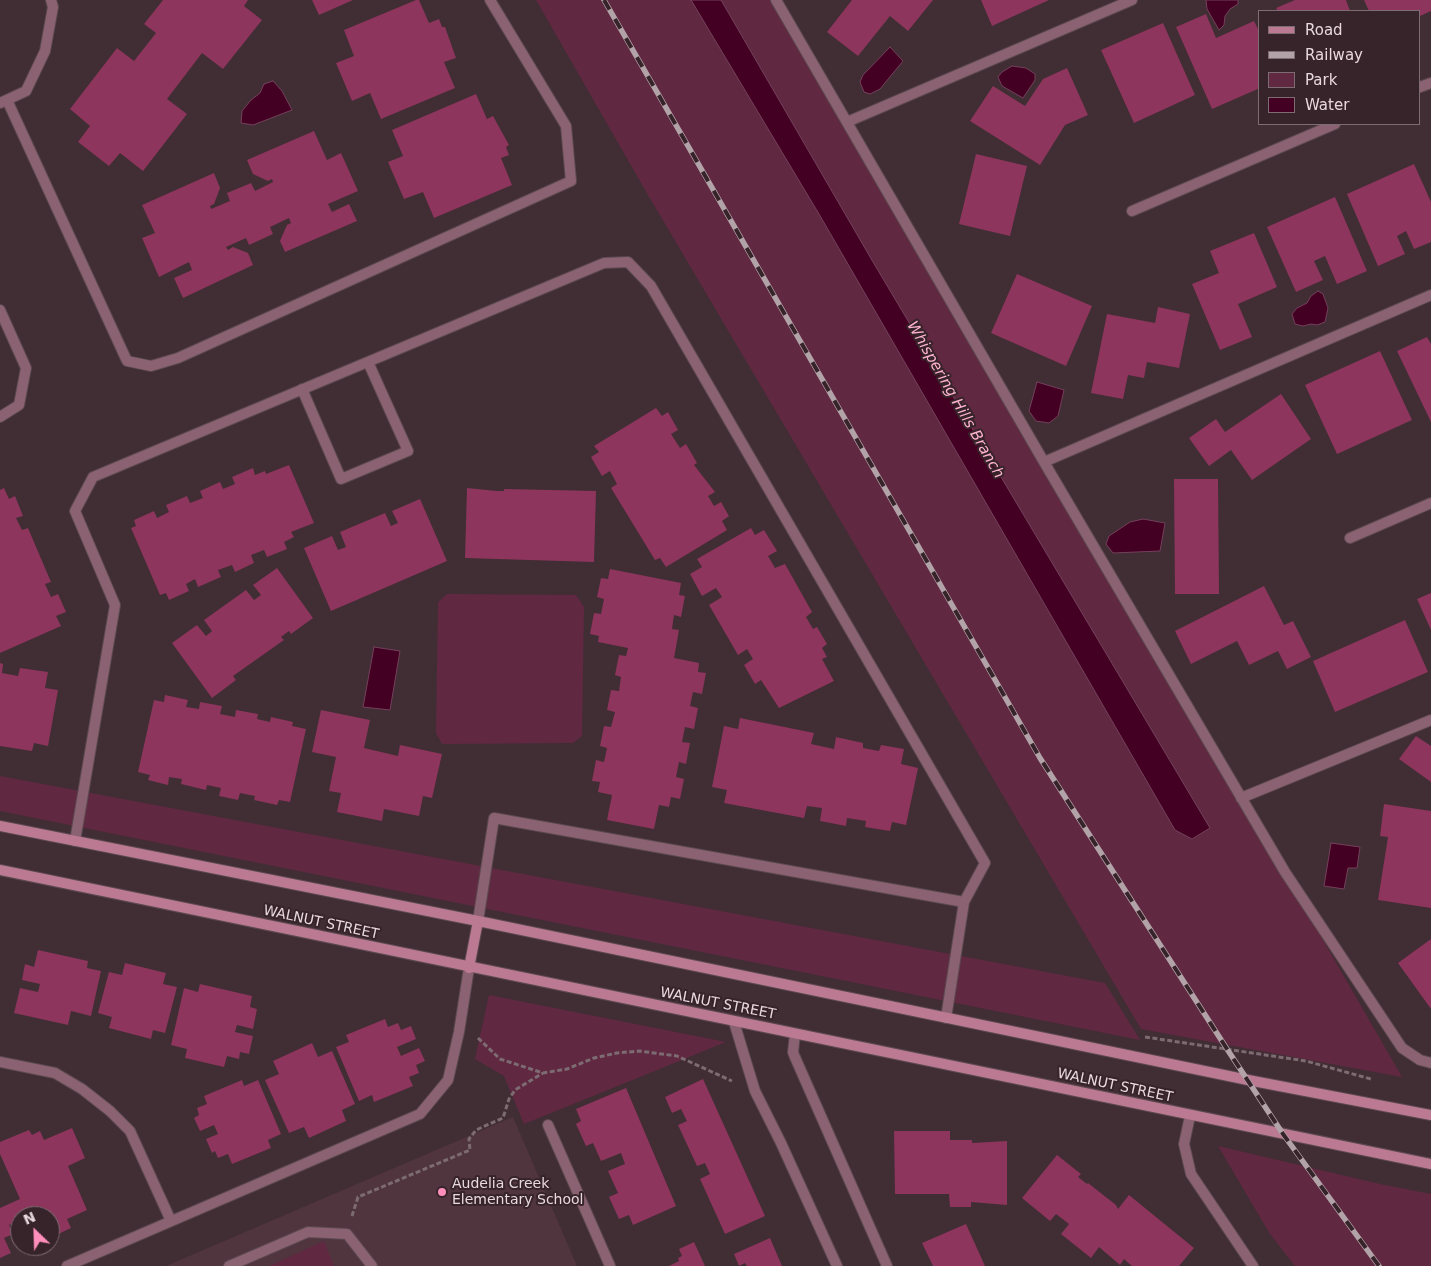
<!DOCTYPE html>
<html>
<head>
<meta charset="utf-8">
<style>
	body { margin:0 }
	#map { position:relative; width:1431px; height:1266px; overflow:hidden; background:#412d34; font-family:"DejaVu Sans",sans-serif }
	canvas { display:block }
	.legend { position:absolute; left:1258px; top:10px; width:162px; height:115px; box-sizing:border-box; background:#37232a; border:1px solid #7d6c72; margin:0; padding:6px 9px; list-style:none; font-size:15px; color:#e7d9de }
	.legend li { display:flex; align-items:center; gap:10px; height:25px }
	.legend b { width:25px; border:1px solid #7d6c72 }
	.north { position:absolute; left:10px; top:1206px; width:50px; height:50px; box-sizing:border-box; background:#37232a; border:1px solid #7d6c72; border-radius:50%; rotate:336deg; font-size:14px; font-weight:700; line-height:20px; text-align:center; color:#e7d9de }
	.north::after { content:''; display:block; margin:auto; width:18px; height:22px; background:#ff8eba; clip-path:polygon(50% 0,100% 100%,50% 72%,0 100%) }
</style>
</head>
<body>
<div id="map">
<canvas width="1431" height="1266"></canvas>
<ul class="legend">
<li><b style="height:6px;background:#bb7a92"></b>Road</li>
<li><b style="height:6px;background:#b2a3a8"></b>Railway</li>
<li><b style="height:14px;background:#612941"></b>Park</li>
<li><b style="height:14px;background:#430023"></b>Water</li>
</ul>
<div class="north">N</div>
</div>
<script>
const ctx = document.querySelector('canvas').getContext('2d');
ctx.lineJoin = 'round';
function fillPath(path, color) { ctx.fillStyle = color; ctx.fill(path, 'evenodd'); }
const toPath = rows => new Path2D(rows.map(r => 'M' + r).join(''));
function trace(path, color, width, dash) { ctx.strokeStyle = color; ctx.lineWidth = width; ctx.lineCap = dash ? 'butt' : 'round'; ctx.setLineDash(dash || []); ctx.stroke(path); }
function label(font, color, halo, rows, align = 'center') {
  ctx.font = font + ' "DejaVu Sans",sans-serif'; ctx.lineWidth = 4; ctx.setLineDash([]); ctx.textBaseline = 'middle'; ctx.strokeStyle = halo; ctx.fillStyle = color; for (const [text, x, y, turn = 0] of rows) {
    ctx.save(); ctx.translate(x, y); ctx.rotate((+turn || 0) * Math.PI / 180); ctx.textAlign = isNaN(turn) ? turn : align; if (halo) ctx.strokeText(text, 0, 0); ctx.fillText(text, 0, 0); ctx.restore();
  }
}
fillPath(toPath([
	[513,1117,577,1266,166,1266]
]), '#50353f');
fillPath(toPath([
	[536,0,781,0,1402,1077,1141,1029,648,195],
	[447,594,576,595,584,607,582,736,573,743,442,744,436,733,438,602],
	[0,776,1105,983,1140,1040,0,811],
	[489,995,726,1042,524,1124,504,1076,475,1059],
	[1218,1146,1380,1184,1431,1194,1431,1266,1295,1266,1270,1234],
	[324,1241,334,1266,269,1266]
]), '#612941');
const water = toPath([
	[691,0,721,0,873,262,1210,828,1192,839,1175,830,819,214,691,0],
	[1206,0,1238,0,1238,4,1230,9,1225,16,1224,25,1219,30,1207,9,1206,0],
	[890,47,903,61,880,89,870,94,864,92,860,82,863,75,890,47],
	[1012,66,1026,68,1035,74,1035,80,1023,98,1002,86,998,77,1002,72,1012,66],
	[273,81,282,91,292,110,253,125,241,123,242,111,251,100,260,93,264,84,273,81],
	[1318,291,1323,294,1328,308,1325,322,1317,325,1311,324,1303,326,1295,324,1292,314,1297,308,1307,303,1311,296,1318,291],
	[1037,382,1064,390,1058,416,1049,423,1036,421,1029,411,1037,382],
	[1143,519,1165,523,1160,551,1113,553,1106,544,1109,536,1130,522,1143,519],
	[374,647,400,651,390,710,363,707,374,647],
	[1331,843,1360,847,1357,868,1348,868,1344,889,1324,886,1331,843]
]);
fillPath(water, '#430023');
trace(water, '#74415b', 1);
fillPath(toPath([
	[163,0,248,0,244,6,262,20,223,69,202,53,167,99,187,114,143,171,120,153,109,166,78,142,90,126,70,109,117,48,134,61,156,33,144,24],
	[312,0,353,0,319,15],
	[416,0,419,0,429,23,439,19,442,27,445,27,456,58,444,62,455,88,381,119,370,93,352,101,336,63,354,56,344,30],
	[852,0,933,0,908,31,890,16,858,56,827,32],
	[981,0,1049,0,992,26],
	[1295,0,1346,0,1350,11,1278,11,1276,8],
	[1364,0,1431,0,1431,11,1420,16,1420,11,1369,11],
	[1206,14,1216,38,1254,21,1260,33,1260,88,1212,109,1176,27],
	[1163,23,1195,95,1134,123,1101,50],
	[1067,68,1088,115,1065,125,1040,165,970,121,993,86,1025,106,1043,79],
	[476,94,487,119,493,116,509,145,506,147,509,155,501,158,512,185,434,218,423,192,404,199,388,162,403,156,392,130],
	[314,131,327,160,341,153,358,191,328,204,332,212,349,204,357,221,285,252,280,241,287,225,291,223,289,218,270,227,273,234,249,245,246,238,226,247,228,250,233,247,248,253,253,265,183,298,174,278,192,270,189,262,159,277,142,238,155,233,142,205,214,173,220,188,214,204,210,206,211,209,230,201,227,193,251,183,255,191,273,182,272,179,268,181,253,174,247,160],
	[976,154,1027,166,1010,236,959,224],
	[1414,164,1431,202,1431,242,1414,249,1406,231,1397,236,1405,254,1378,266,1347,194],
	[1335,197,1367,271,1337,284,1325,256,1314,261,1323,280,1296,292,1267,227],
	[1254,233,1277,287,1238,304,1252,337,1220,350,1192,284,1219,273,1210,251],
	[1017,274,1092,306,1066,366,991,333],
	[1158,307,1190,314,1179,368,1147,362,1144,378,1128,375,1123,399,1091,393,1107,314,1155,323],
	[1427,337,1431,344,1431,422,1397,351],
	[1380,351,1412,420,1337,454,1305,385],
	[1281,394,1311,439,1252,480,1231,450,1209,466,1189,438,1216,419,1225,432],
	[656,408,662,416,668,412,678,430,671,434,680,448,686,444,697,463,694,465,715,492,708,496,714,506,721,502,729,516,722,521,727,530,666,567,660,558,655,560,611,488,617,484,610,471,602,476,591,457,599,452,594,446],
	[289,465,314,523,291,532,294,537,284,542,287,549,267,557,264,550,251,555,254,563,235,572,232,565,218,570,221,577,198,587,195,579,186,584,189,591,169,600,166,593,160,595,131,528,136,526,134,520,154,511,157,518,169,512,166,505,187,496,190,503,203,498,200,491,220,482,223,489,235,484,232,477,253,468,255,475,265,471,266,474],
	[1174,479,1218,479,1219,594,1175,594],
	[4,488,9,499,15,496,23,516,16,518,22,530,28,528,51,582,45,584,51,597,58,594,66,612,56,616,61,626,0,653,0,490],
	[467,488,497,491,504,491,504,489,596,491,594,562,465,558],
	[420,499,447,561,331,611,304,548,332,536,338,550,346,547,340,532,385,513,391,526,398,523,392,511],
	[751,528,755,535,764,530,777,551,768,556,775,568,785,564,812,612,806,617,813,629,817,627,827,644,822,648,827,657,822,659,834,681,779,708,761,680,755,684,744,665,753,659,747,649,738,655,709,605,722,597,716,588,702,596,690,574,702,567,697,559],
	[277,568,313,618,291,634,289,631,281,637,284,640,233,676,236,680,212,698,172,643,197,625,206,636,212,631,204,620,246,590,254,600,261,595,253,585],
	[610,569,681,583,679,595,685,596,681,617,674,615,672,629,679,630,674,658,699,663,698,672,706,673,702,694,693,692,690,706,698,708,694,729,685,727,682,742,690,743,686,764,679,762,676,777,684,779,680,799,671,797,669,807,659,805,654,829,607,820,612,795,598,792,600,782,592,781,596,760,604,762,607,748,600,746,604,726,611,727,615,712,607,710,611,690,619,691,621,677,615,675,619,655,626,656,628,648,598,642,599,636,590,634,594,613,601,614,604,599,597,597,601,578,608,579],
	[1264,586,1284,625,1293,621,1311,657,1287,669,1278,651,1249,665,1237,641,1191,664,1175,631],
	[1431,593,1431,630,1417,599],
	[1405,620,1428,672,1335,712,1313,661],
	[0,663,3,664,2,673,18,676,20,668,48,672,45,688,58,690,48,746,34,743,32,751,0,746],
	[165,695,188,700,186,707,199,709,200,702,222,706,220,714,235,717,236,710,258,714,257,719,270,722,271,717,293,722,292,726,306,729,290,802,279,800,277,805,254,800,255,796,240,793,238,800,219,796,221,788,207,785,206,790,181,784,182,779,169,777,168,785,148,780,150,775,138,772,154,700,164,702],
	[321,710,370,720,364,748,398,756,400,745,442,754,432,798,423,796,419,816,384,809,382,821,337,812,341,793,329,791,336,757,312,752],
	[740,718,814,733,811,744,834,749,836,737,863,743,863,748,879,751,881,745,904,749,901,764,918,768,906,825,892,822,890,831,865,827,866,821,847,818,846,826,820,821,822,808,807,806,804,818,724,803,727,790,712,787,724,726,738,729],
	[1416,736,1431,746,1431,782,1399,759],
	[1384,804,1431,811,1431,908,1378,900,1388,837,1380,836],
	[1431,939,1431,1009,1398,963],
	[38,950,88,961,87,968,101,971,91,1016,71,1011,68,1025,14,1013,20,988,38,992,40,984,22,980,25,964,34,967],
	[125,963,166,973,163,984,177,987,165,1033,153,1030,151,1039,109,1028,112,1017,98,1013,109,972,122,975],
	[200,984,252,996,250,1007,257,1009,253,1029,237,1025,235,1032,253,1036,249,1054,240,1052,239,1059,227,1056,224,1067,185,1058,187,1049,171,1045,184,988,198,992],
	[385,1019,388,1027,398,1023,401,1030,411,1026,416,1039,397,1047,401,1056,419,1048,425,1061,416,1065,419,1073,409,1077,413,1086,374,1102,372,1095,359,1101,336,1047,349,1042,346,1035],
	[312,1043,318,1057,332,1051,355,1104,342,1110,346,1121,309,1138,304,1127,289,1133,265,1080,279,1074,273,1061],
	[703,1079,765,1216,725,1234,700,1179,710,1174,705,1163,697,1166,678,1125,687,1121,681,1109,672,1113,665,1097],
	[242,1080,244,1086,258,1080,281,1134,268,1140,271,1148,232,1164,228,1154,218,1158,215,1151,212,1153,206,1139,218,1134,214,1125,200,1131,194,1118,199,1115,197,1108,207,1104,204,1096],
	[626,1088,676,1206,633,1225,629,1215,619,1219,609,1197,618,1193,608,1171,625,1164,621,1153,601,1161,593,1143,586,1146,576,1124,581,1121,576,1109],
	[72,1128,85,1158,68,1166,87,1210,67,1219,71,1228,50,1238,50,1216,20,1216,20,1227,18,1221,9,1225,13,1234,4,1238,11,1253,0,1258,0,1208,20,1199,0,1154,0,1142,29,1130,32,1135,40,1131,44,1140],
	[894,1131,950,1131,950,1140,972,1140,972,1143,1007,1141,1007,1205,971,1202,971,1207,950,1207,949,1194,895,1194],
	[1057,1155,1081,1174,1078,1177,1087,1184,1088,1183,1116,1205,1118,1209,1129,1195,1194,1248,1179,1266,1132,1266,1124,1259,1120,1265,1099,1247,1091,1258,1061,1234,1069,1224,1056,1214,1050,1221,1022,1198],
	[966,1224,985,1266,933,1266,922,1243],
	[770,1238,782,1266,747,1266,745,1263,739,1266,734,1254],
	[694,1242,705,1266,669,1266,679,1261,678,1258,682,1256,679,1249]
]), '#8d355c');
const lane = toPath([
	[776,0,1044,462,1285,872,1402,1048,1420,1060,1431,1063],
	[7,100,127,361,151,366,178,358,571,181,566,126,490,0],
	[0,103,26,91,45,51,53,7,51,0],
	[847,122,1132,0],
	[0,310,26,368,19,405,0,417],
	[302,389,341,479,408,451,368,362],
	[1044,462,1431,295],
	[1241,798,1431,720],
	[75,841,115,605,75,511,93,477,604,263,628,262,651,286,985,863,964,902],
	[478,921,494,818,964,902,946,1018],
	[734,1022,755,1091,781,1143,837,1266],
	[795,1034,793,1052,794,1055,887,1266],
	[0,1062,55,1073,82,1089,110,1111,130,1131,171,1221],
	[1190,1116,1184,1144,1191,1174,1253,1266],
	[548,1125,610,1266],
	[67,1266,420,1114,448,1080,459,1032,469,968],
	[229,1266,308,1232,347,1234,372,1266]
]);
const street = toPath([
	[1420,87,1431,83],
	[1132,211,1335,124],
	[1350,538,1431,503]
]);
const secondary = toPath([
	[0,826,478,921,1248,1080,1431,1115],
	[0,870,1431,1164],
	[469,968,478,921]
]);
trace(lane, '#5c494f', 12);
trace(street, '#5c494f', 12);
trace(secondary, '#5c494f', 12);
trace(toPath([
	[1145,1037,1306,1061,1371,1079],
	[478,1038,500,1059,543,1073,567,1069,594,1058,617,1053,639,1051,677,1056,732,1081],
	[352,1216,358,1197,470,1150,469,1139,476,1130,503,1118,509,1099,515,1090,543,1073]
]), '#7d6b72', 3, [5, 2.5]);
trace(lane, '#8b6271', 10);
trace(street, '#8b6271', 10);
trace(secondary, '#bb7a92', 10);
const rail = toPath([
	[604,0,1040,758,1227,1049,1283,1134,1379,1266]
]);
trace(rail, '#b2a3a8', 5.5);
trace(rail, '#37232a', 4, [11]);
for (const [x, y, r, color] of [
	[442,1192,5,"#ff8eba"]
]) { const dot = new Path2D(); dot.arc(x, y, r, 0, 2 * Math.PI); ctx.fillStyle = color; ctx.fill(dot); trace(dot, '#37232a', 2); }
label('14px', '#e7d9de', '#37232a', [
	["WALNUT STREET",321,923,12],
	["WALNUT STREET",718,1004,11],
	["WALNUT STREET",1115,1086,12]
]);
label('14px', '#e7d9de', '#37232a', [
	["Audelia Creek",452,1184],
	["Elementary School",452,1200]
], 'left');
label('italic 15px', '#feb2ce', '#37232a', [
	["Whispering Hills Branch",955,400,60]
]);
</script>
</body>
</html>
